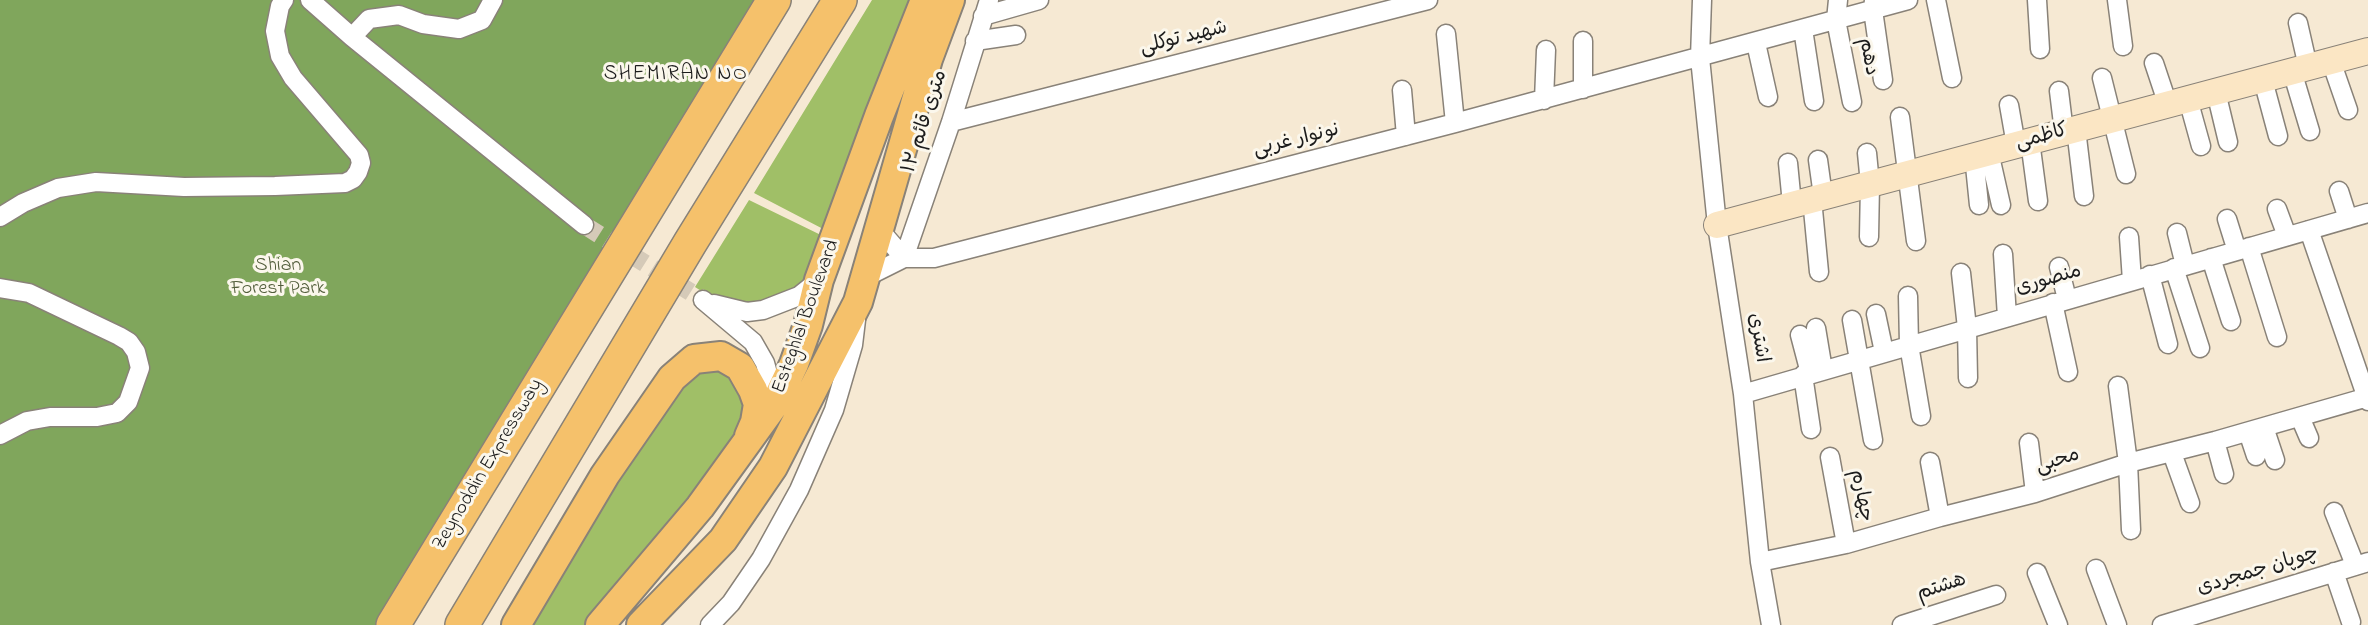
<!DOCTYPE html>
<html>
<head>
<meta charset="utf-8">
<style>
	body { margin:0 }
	canvas { display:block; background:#f6e9d3 }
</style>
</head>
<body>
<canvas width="2368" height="625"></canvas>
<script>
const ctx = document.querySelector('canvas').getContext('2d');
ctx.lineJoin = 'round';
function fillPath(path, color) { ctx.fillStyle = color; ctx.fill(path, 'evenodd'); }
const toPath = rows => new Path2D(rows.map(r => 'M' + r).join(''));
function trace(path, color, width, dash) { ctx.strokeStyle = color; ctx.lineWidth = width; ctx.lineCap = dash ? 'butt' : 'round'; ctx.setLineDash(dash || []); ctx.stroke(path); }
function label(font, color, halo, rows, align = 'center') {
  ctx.font = font + ' "Indie Flower","Playpen Sans Arabic",sans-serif'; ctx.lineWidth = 6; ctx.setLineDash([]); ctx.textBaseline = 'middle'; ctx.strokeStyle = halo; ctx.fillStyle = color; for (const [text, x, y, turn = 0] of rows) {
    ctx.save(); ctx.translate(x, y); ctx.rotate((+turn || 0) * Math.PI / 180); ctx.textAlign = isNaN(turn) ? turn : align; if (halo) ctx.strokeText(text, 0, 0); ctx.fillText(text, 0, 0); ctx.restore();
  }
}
fillPath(toPath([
	[872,0,915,0,827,231,754,193],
	[749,200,825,237,810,272,802,283,785,296,749,304,706,294,695,287],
	[725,368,749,410,707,476,611,597,585,625,526,625,618,469,690,371]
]), '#a0bf67');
fillPath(toPath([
	[0,0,782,0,390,625,0,625]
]), '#80a65c');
trace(toPath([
	[584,225,703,300]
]), '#d5cab8', 18, [18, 9]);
const street = toPath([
	[310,0,352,37,584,225],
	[1702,0,1700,58,1717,225,1743,394,1760,562,1771,625],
	[1838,0,1836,20,1852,102],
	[1874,0,1873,10,1883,80],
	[1936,0,1952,78],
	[2037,0,2040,49],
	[2117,0,2123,46],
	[983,16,1039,0],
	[2298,23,2308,67],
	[1803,29,1814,101],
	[1446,34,1455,123],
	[352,37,369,19,399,15,423,24,459,29,482,20,493,0],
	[975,41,1016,35],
	[1756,43,1768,97],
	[2331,61,2348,110],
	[2154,63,2168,105],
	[2292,71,2310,131],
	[2102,78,2126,174],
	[2263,80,2278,136],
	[1583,89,1583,41],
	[1402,90,1406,136],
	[2059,91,2064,132],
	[2216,92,2228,142],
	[2188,99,2201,146],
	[1544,100,1546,50],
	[2009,105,2016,145],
	[1900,117,1916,241],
	[951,122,1428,0],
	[2076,129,2084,196],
	[2030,141,2038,201],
	[1989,152,2001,205],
	[1867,153,1870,184,1869,237],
	[1974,156,1979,205],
	[1818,160,1823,196],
	[1788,163,1792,204],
	[2339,191,2348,219],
	[1812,199,1819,272],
	[2277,209,2287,236],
	[0,217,23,203,58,188,96,182,184,187,275,186,345,183,353,179,358,172,361,163,359,155,293,78,280,56,275,31,280,6,284,0],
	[2227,219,2237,251],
	[879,229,904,258],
	[2309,230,2368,401],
	[2177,233,2185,265],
	[2129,237,2132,281],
	[2249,247,2277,337],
	[2003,254,2007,317],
	[904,258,951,122,989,0],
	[2211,258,2231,321],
	[2059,267,2067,299],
	[2174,268,2200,348],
	[1961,273,1967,328,1968,378],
	[2150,275,2168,344],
	[866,277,904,258,934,258,1455,123,1908,0],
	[0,288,29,293,119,336,129,342,136,352,140,368,128,402,117,413,97,417,50,417,27,421,0,435],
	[1908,296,1909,345,1921,416],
	[703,300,753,342,765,363,770,381,773,406],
	[2053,303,2068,372],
	[714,304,747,312,763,310,799,296,819,280],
	[1876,314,1884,352],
	[1852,320,1873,440],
	[1816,328,1823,370],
	[1800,335,1810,373],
	[1803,375,1811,429],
	[2118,386,2128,463,2131,530],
	[1743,394,2368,213],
	[2300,417,2309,438],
	[2264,427,2275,460],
	[2248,432,2256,456],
	[2215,441,2224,474],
	[2029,443,2035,493],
	[2172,453,2190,503],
	[1830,457,1846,544],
	[1930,462,1940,517],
	[2334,512,2355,565],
	[1760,562,1846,544,1940,517,2035,493,2128,463,2215,441,2368,397],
	[2096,569,2117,625],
	[2334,572,2351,622],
	[2037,573,2058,625],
	[710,625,731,603,761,559,799,490,834,410,853,345,856,320],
	[1902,625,1996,595],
	[2162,625,2368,562]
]);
const secondary = toPath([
	[1717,225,2368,51]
]);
const primary = toPath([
	[516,625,605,475,672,378,694,359,721,356,740,367,753,390,758,404,755,422,749,436],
	[600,625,700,507,776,402,794,364,808,325,819,280,879,116,925,0],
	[641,625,723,540,773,467,858,302,928,59,950,0]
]);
const highway = toPath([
	[393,625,774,0],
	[462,625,690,243,840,0]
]);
trace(street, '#898278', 21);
trace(secondary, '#898278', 28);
trace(primary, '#898278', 32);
trace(highway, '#898278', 36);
trace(street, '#fff', 18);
trace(secondary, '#fbe6c4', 26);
trace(primary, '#f5c16b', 28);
trace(highway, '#f5c16b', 33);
label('20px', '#1c1c1c', '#fbf7ec', [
	["شهید توکلی",1184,39,-14],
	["دهم",1867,57,79],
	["۱۲ متری قائم",926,122,-72],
	["کاظمی",2042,138,-15],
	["نونوار غربی",1297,141,-14],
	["منصوری",2049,281,-16],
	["Esteghlal Boulevard",807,317,-70],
	["اشتری",1757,338,81],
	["محبی",2058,462,-18],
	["Zeynoddin Expressway",489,465,-59],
	["چهارم",1860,496,79],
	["چوپان جمجردی",2258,572,-17],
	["هشتم",1942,588,-18]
]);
label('20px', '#515d3a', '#fbf7ec', [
	["Shian",278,267],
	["Forest Park",278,290]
]);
ctx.letterSpacing = '1.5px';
label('21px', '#1c1c1c', '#fbf7ec', [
	["SHEMIRAN NO",676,76]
]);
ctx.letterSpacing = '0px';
</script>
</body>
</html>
